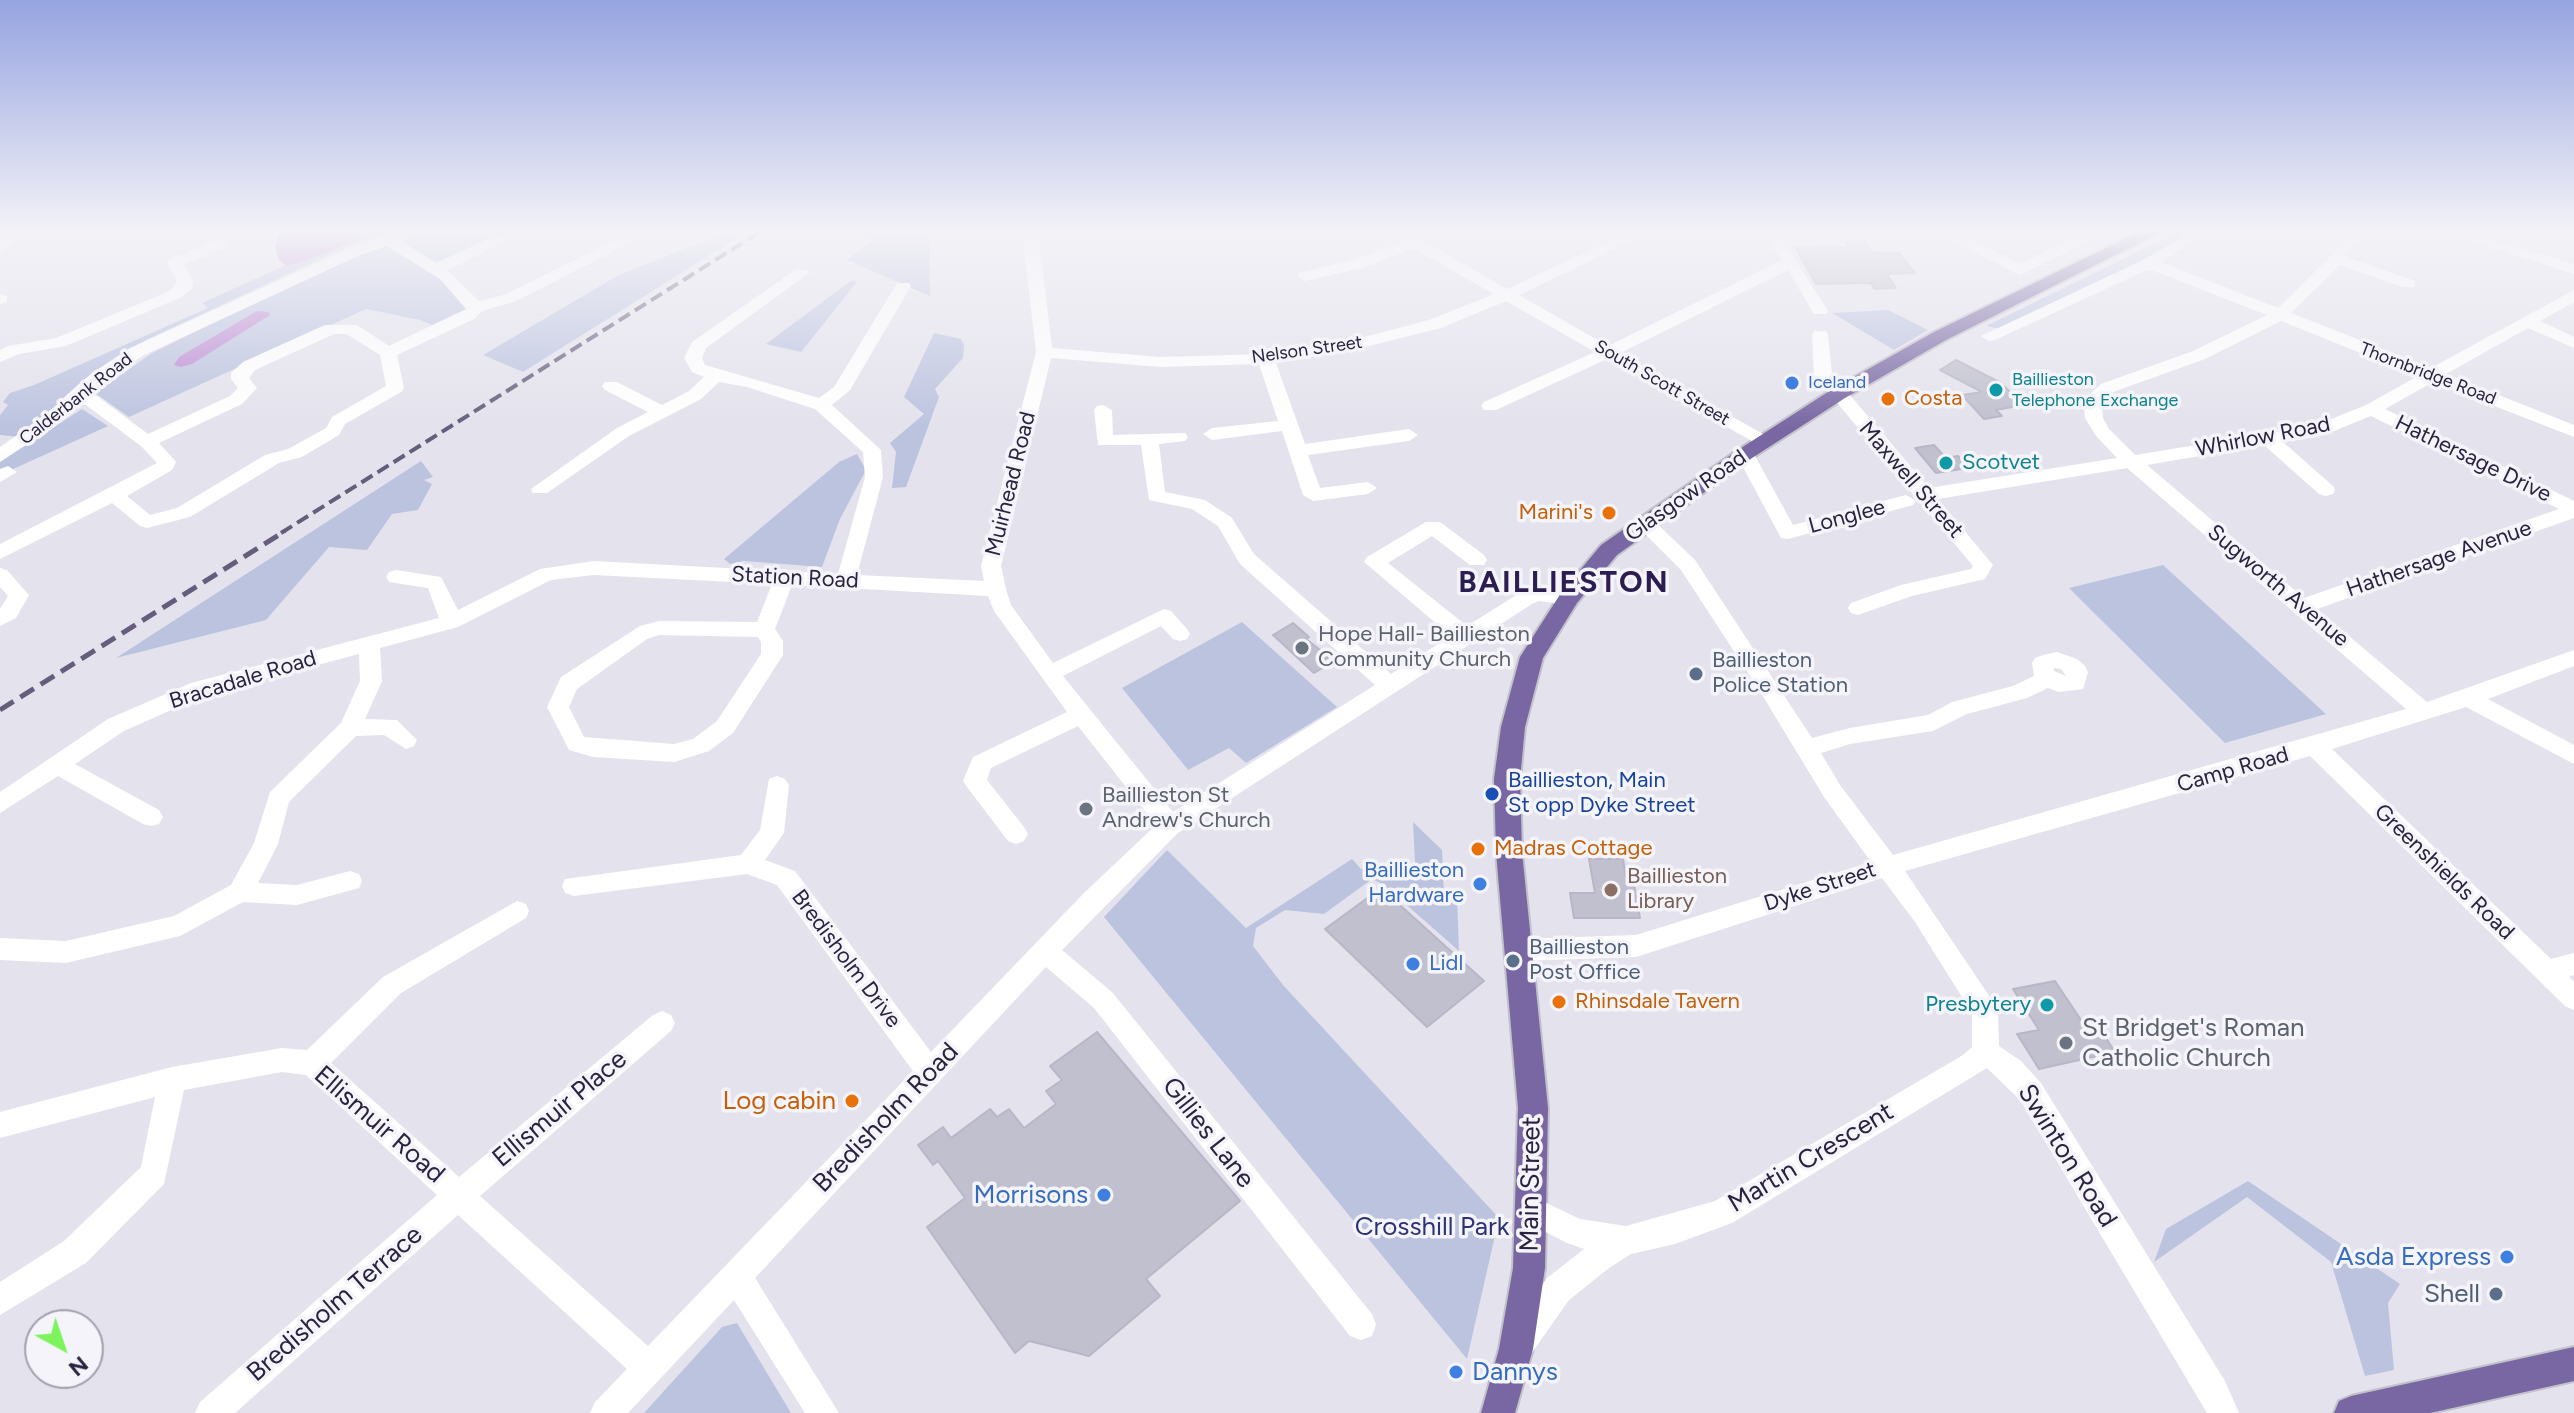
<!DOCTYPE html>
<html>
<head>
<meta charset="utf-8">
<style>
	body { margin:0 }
	#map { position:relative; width:2574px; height:1413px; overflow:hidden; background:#e4e3ed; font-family:Figtree,sans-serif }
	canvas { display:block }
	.north { position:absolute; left:24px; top:1309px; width:80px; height:80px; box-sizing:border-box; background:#f4f4fa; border:2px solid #a3a0af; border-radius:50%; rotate:140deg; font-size:22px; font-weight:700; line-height:32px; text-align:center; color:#2a223f }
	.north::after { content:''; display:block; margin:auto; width:28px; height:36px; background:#7df45b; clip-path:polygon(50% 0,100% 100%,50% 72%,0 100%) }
</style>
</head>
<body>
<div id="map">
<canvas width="2574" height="1413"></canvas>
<div class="north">N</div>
</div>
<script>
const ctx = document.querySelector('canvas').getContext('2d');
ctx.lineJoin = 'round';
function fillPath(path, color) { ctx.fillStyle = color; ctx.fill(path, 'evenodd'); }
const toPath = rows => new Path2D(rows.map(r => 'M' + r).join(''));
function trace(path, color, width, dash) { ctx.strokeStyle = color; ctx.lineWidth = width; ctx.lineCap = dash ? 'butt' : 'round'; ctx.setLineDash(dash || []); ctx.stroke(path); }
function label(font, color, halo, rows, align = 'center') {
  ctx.font = font + ' Figtree,sans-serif'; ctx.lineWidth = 7; ctx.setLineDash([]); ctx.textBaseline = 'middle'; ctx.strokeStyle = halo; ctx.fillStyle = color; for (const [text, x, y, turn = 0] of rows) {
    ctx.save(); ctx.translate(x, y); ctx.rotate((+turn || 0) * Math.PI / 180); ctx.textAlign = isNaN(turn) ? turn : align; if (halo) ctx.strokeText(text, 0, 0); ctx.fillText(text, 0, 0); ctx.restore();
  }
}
fillPath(toPath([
	[362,230,393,230,340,250,146,340,83,380,63,398,64,402,20,437,0,435,0,415,8,405,3,402,10,393,34,385,208,308,202,303,286,265,298,264,356,240],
	[427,230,511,230,439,264,403,242,405,237],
	[727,230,750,230,523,372,483,355,617,276,701,242,717,239],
	[847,230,929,231,930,296,847,260,873,240],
	[2182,230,2196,230,2140,262,2001,329,1986,326],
	[386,243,444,278,470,309,439,328,420,320,366,309,129,417,95,393,152,353,316,272],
	[852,280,857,282,801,352,766,344],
	[1888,310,1928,330,1894,350,1832,313],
	[934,333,961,339,964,345,963,358,935,389,939,397,906,487,892,488,896,452,890,443,924,414,904,397],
	[82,409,108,426,0,475,0,462],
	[857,454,866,470,840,519,822,567,744,561,730,564,724,559,839,462],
	[421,461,433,477,424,480,432,484,418,510,392,514,367,550,329,547,266,620,116,658],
	[2163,565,2326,714,2225,743,2069,588],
	[1242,622,1337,707,1246,763,1229,748,1188,770,1122,688],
	[1413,822,1442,850,1444,897,1457,897,1459,951,1384,885,1372,879,1324,914,1285,910,1256,928,1253,946,1283,985,1499,1218,1467,1359,1104,917,1167,850,1246,928,1352,859,1361,869,1415,863],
	[2248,1181,2400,1284,2388,1303,2394,1370,2365,1376,2331,1262,2247,1197,2154,1262,2166,1229],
	[737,1323,791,1413,644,1413,722,1327]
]), '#bcc3df');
fillPath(toPath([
	[281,230,362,230,362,232,356,240,331,251,297,264,286,265,279,260,275,247],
	[257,311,269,312,270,315,192,364,180,367,174,365,179,357]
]), '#bc8bd3');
const building = toPath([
	[1865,241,1873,253,1899,253,1915,273,1887,274,1896,288,1874,289,1871,283,1816,284,1796,248,1849,247,1845,242,1865,241],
	[1956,360,2001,383,2023,405,1996,410,2002,416,1984,419,1962,395,1982,392,1940,370,1956,360],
	[1934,445,1946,458,1958,456,1968,468,1936,473,1915,448,1934,445],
	[1293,623,1309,637,1306,639,1329,657,1323,661,1328,665,1314,673,1273,635,1293,623],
	[1589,859,1623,859,1626,879,1633,879,1640,918,1574,918,1570,893,1595,893,1589,859],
	[1381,888,1484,981,1427,1027,1325,929,1381,888],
	[2055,981,2081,1020,2093,1018,2115,1052,2039,1069,2017,1034,2039,1030,2013,989,2055,981],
	[1097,1032,1240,1201,1146,1279,1160,1296,1089,1356,1029,1341,1015,1353,927,1227,965,1198,938,1161,933,1165,918,1145,943,1127,951,1138,990,1109,997,1117,1009,1109,1024,1128,1056,1104,1046,1091,1062,1080,1050,1066,1097,1032]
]);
fillPath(building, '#c0c0ce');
trace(building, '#b8b6c7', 2);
const major = toPath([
	[2143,230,2165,230,1946,340,1845,398,1752,458,1617,555,1577,603,1543,658,1525,727,1520,779,1522,852,1548,1108,1545,1268,1533,1349,1515,1413,1481,1413,1499,1349,1513,1268,1518,1108,1496,852,1494,779,1501,727,1520,657,1561,593,1601,545,1738,450,1831,390,1934,332,2143,230],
	[2574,1347,2574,1381,2430,1413,2334,1413,2339,1401,2351,1396,2574,1347]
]);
trace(major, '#c3c1c9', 4);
fillPath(toPath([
	[16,230,34,230,0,253,0,241,16,230],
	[221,230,236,230,228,246,184,265,193,281,192,288,182,297,66,346,19,354,0,362,0,350,8,346,56,338,170,291,177,281,167,263,169,260,217,240,221,230],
	[402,230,424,230,400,241,436,263,494,236,504,236,504,242,447,270,479,301,504,295,635,230,655,230,516,301,482,311,474,319,397,355,404,388,401,392,345,424,339,435,302,457,279,463,190,517,147,528,140,526,112,503,0,559,0,544,157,463,141,446,86,405,79,404,55,425,0,462,0,447,43,417,91,374,130,348,346,250,402,230],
	[387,246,440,279,466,309,389,346,357,325,325,325,243,362,231,373,231,379,238,388,230,396,148,434,97,396,89,394,142,356,358,256,387,246],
	[334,334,347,334,380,355,386,386,332,417,326,428,288,449,265,455,177,508,150,515,127,496,172,470,176,462,159,443,242,404,257,388,249,378,255,370,334,334],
	[525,230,516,236,508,231,509,230,525,230],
	[1022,230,1038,230,1052,348,1161,357,1266,354,1349,341,1429,320,1494,294,1413,248,1362,268,1305,281,1297,276,1299,273,1357,259,1402,241,1386,230,1405,230,1415,236,1429,230,1450,230,1426,242,1507,289,1633,230,1653,230,1519,295,1608,346,1782,260,1761,230,1776,230,1828,311,1826,314,1814,314,1788,270,1620,353,1770,438,1773,442,1764,448,1607,359,1496,410,1484,410,1481,406,1484,402,1595,352,1506,301,1441,328,1349,351,1276,363,1305,444,1409,429,1418,435,1409,441,1308,455,1320,488,1368,482,1377,488,1368,494,1313,501,1303,495,1282,431,1212,440,1203,434,1212,428,1278,421,1259,364,1161,367,1051,358,1001,566,1006,589,1011,605,1053,663,1164,609,1171,611,1187,629,1190,634,1187,639,1180,641,1173,639,1161,626,1063,676,1173,812,1375,685,1240,564,1218,526,1192,509,1149,500,1141,445,1098,445,1094,410,1097,406,1103,405,1112,410,1113,435,1185,433,1188,437,1185,441,1159,444,1165,492,1205,500,1232,518,1254,554,1391,674,1451,636,1364,562,1367,557,1426,522,1440,522,1484,555,1487,560,1484,565,1470,565,1432,536,1388,563,1467,626,1518,594,1538,587,1569,591,1576,593,1579,598,1576,603,1569,605,1539,601,1532,604,1178,833,1062,950,1112,992,1372,1314,1376,1325,1372,1336,1361,1340,1350,1336,1094,1008,1046,967,755,1278,839,1413,805,1413,734,1300,628,1413,590,1413,595,1402,627,1369,458,1215,235,1413,195,1413,200,1402,437,1195,306,1075,282,1072,184,1090,164,1184,86,1263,0,1315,0,1282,64,1241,141,1167,155,1097,0,1138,0,1112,172,1067,282,1048,307,1050,383,977,517,901,526,904,529,911,526,918,401,993,331,1063,459,1177,653,1015,662,1011,671,1015,675,1023,671,1031,480,1196,648,1346,913,1071,777,885,747,874,574,896,565,893,562,886,565,879,741,855,760,830,769,779,777,776,785,779,789,785,784,833,765,860,795,871,931,1052,1084,893,1156,825,1078,726,991,768,987,780,1024,827,1028,834,1024,841,1016,844,1008,841,967,787,963,781,973,757,1067,712,994,611,988,596,792,585,775,629,783,641,783,655,733,733,709,751,674,762,593,757,569,750,547,707,561,677,640,626,659,621,757,622,772,584,594,575,551,580,458,627,380,648,382,681,365,719,397,720,417,740,414,746,406,749,384,735,356,736,289,802,278,844,258,883,297,885,350,871,359,874,362,881,359,888,297,905,243,902,180,936,66,963,0,960,0,938,66,941,174,916,231,885,254,843,270,792,341,723,360,681,359,654,205,695,124,731,75,764,159,810,163,817,159,824,151,826,143,824,58,776,0,813,0,792,108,719,191,683,439,618,428,588,389,582,386,577,389,572,396,570,441,577,458,610,540,569,594,561,838,574,865,477,863,452,815,409,747,387,719,382,701,399,629,436,547,493,533,493,531,489,617,428,648,412,605,390,602,386,605,382,617,382,662,405,689,391,704,377,692,372,684,358,692,342,795,270,807,270,809,273,706,348,702,358,705,365,819,398,834,387,897,283,909,283,911,286,850,390,832,405,881,450,883,477,857,575,984,581,981,566,1036,352,1022,230],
	[659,635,758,637,761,642,761,654,717,721,693,739,674,744,584,737,569,707,577,689,647,639,659,635],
	[1931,230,1951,230,2020,264,2090,230,2110,230,2020,275,1931,230],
	[2194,230,2212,230,2161,262,2278,308,2331,256,2347,230,2362,230,2346,257,2415,281,2415,287,2403,287,2340,265,2291,313,2431,368,2574,290,2574,302,2540,321,2574,337,2574,348,2528,328,2446,374,2574,425,2574,437,2433,382,2385,409,2574,501,2574,518,2317,609,2427,702,2574,650,2574,666,2488,699,2574,745,2574,764,2466,707,2332,749,2551,959,2574,953,2574,975,2569,977,2574,981,2574,1010,2565,1006,2310,756,1905,871,1994,1003,1998,1011,1999,1046,2021,1061,2041,1083,2225,1381,2239,1413,2207,1413,2021,1101,1987,1068,1732,1223,1675,1244,1631,1254,1609,1268,1569,1300,1529,1357,1518,1362,1507,1357,1502,1346,1507,1335,1547,1278,1584,1249,1567,1243,1522,1220,1517,1210,1522,1200,1532,1196,1580,1219,1626,1226,1715,1201,1963,1055,1972,1047,1972,1013,1915,922,1882,878,1636,957,1519,961,1510,958,1506,950,1510,942,1519,939,1636,935,1871,862,1824,797,1758,688,1681,570,1638,527,1635,523,1638,519,1652,519,1695,560,1812,738,1850,728,1928,715,1952,702,2013,686,2034,676,2032,663,2035,658,2043,655,2057,652,2077,659,2085,666,2088,672,2083,689,2059,692,2048,688,2027,698,1967,714,1933,731,1850,744,1821,753,1840,785,1893,855,2406,709,2127,468,1938,499,1993,565,1985,579,1912,596,1858,615,1851,613,1848,608,1851,603,1901,585,1971,569,1973,566,1814,375,1812,335,1814,331,1826,331,1828,335,1832,374,1929,488,2117,458,2096,436,2085,418,2084,406,2092,392,2101,384,2193,351,2267,315,2149,269,1995,340,1989,341,1981,336,2143,260,2194,230],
	[2281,321,2418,376,2366,405,2314,426,2135,455,2109,429,2103,418,2102,406,2113,392,2205,359,2281,321],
	[2371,416,2559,509,2304,598,2147,465,2264,445,2319,494,2326,496,2333,494,2335,490,2333,486,2283,442,2324,435,2371,416],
	[2054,668,2061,669,2066,676,2054,671,2054,668],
	[2435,230,2459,230,2574,264,2574,274,2435,230],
	[0,294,7,296,7,302,0,304,0,294],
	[1745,448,1754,454,1793,525,1906,495,1916,501,1913,505,1788,539,1781,538,1736,454,1745,448],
	[8,466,17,472,0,482,0,469,8,466],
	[0,568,7,570,29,595,16,618,0,626,0,609,8,596,0,587,0,568]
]), '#fff');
fillPath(major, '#7867a3');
trace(toPath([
	[281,533,763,230]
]), '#655d7b', 4, [13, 6]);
trace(toPath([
	[0,710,285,531]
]), '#655d7b', 5, [16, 8]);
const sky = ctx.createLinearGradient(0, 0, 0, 428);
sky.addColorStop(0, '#96a4e0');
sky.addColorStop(0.54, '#f3f2f7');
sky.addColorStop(1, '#f3f2f700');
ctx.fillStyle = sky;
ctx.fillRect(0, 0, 2574, 428);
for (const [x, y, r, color] of [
	[1792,383,8,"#3f7fe0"],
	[1996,390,8,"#0f9aa8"],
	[1888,399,8,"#e8710a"],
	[1946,463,8,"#0f9aa8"],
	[1609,513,8,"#e8710a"],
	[1302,648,8,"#6b7280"],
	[1696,674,8,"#5c6f8a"],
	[1492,794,8,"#1a4fb4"],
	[1086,809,8,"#6b7280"],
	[1478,849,8,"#e8710a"],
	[1480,884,8,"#3f7fe0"],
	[1611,890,8,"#8d6e63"],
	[1513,961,8,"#5c6f8a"],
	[1413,964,8,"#3f7fe0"],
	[1559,1002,8,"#e8710a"],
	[2047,1005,8,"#0f9aa8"],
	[2066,1043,8,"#6b7280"],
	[852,1101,8,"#e8710a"],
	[1104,1195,8,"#3f7fe0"],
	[2507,1257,8,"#3f7fe0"],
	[2496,1294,8,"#5c6f8a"],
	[1456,1372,8,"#3f7fe0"]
]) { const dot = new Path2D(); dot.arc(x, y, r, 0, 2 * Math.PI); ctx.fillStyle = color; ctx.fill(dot); trace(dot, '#f4f4fa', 3); }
label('18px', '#2a223f', '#f4f4fa', [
	["Nelson Street",1307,350,-8],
	["Thornbridge Road",2428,374,21],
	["South Scott Street",1662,383,30],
	["Calderbank Road",76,399,-38]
]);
label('18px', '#0d838f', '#f4f4fa', [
	["Baillieston",2012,380],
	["Telephone Exchange",2012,401]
], 'left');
label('18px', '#366cbe', '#f4f4fa', [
	["Iceland",1808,383]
], 'left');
label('22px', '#c56008', '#f4f4fa', [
	["Costa",1904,399],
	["Marini's",1593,513,"right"],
	["Madras Cottage",1494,849],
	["Rhinsdale Tavern",1575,1002]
], 'left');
label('22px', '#2a223f', '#f4f4fa', [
	["Whirlow Road",2263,437,-11],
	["Hathersage Drive",2473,459,26],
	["Maxwell Street",1911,480,49],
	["Muirhead Road",1011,484,-76],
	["Glasgow Road",1686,496,-35],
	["Longlee",1847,517,-15],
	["Hathersage Avenue",2439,559,-19],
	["Station Road",795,578,3],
	["Sugworth Avenue",2278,586,40],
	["Bracadale Road",243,680,-17],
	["Camp Road",2233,770,-16],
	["Greenshields Road",2444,872,44],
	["Dyke Street",1820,887,-18],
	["Bredisholm Drive",846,959,53]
]);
label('22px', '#0d838f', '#f4f4fa', [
	["Scotvet",1962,463],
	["Presbytery",2031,1005,"right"]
], 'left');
label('22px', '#5b616d', '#f4f4fa', [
	["Hope Hall- Baillieston",1318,635],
	["Community Church",1318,660],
	["Baillieston St",1102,796],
	["Andrew's Church",1102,821]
], 'left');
label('22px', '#4e5e75', '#f4f4fa', [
	["Baillieston",1712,661],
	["Police Station",1712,686],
	["Baillieston",1529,948],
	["Post Office",1529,973]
], 'left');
label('22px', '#164399', '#f4f4fa', [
	["Baillieston, Main",1508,781],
	["St opp Dyke Street",1508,806]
], 'left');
label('22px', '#366cbe', '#f4f4fa', [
	["Baillieston",1464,871],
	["Hardware",1464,896],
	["Lidl",1429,964,"left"]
], 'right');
label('22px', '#785e54', '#f4f4fa', [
	["Baillieston",1627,877],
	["Library",1627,902]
], 'left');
label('26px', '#5b616d', '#f4f4fa', [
	["St Bridget's Roman",2082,1028],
	["Catholic Church",2082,1058]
], 'left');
label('26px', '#c56008', '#f4f4fa', [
	["Log cabin",836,1101]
], 'right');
label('26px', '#2a223f', '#f4f4fa', [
	["Ellismuir Place",560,1109,-40],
	["Bredisholm Road",886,1118,-46],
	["Ellismuir Road",379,1125,41],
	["Gillies Lane",1208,1133,52],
	["Swinton Road",2067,1156,58],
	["Martin Crescent",1811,1158,-31],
	["Main Street",1531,1184,-89],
	["Bredisholm Terrace",335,1304,-41]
]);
label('26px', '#366cbe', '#f4f4fa', [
	["Morrisons",1088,1195],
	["Asda Express",2491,1257],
	["Dannys",1472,1372,"left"]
], 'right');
label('26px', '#2c3277', '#f4f4fa', [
	["Crosshill Park",1432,1227]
]);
label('26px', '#4e5e75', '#f4f4fa', [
	["Shell",2480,1294]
], 'right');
ctx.letterSpacing = '2px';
label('bold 30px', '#2d1e52', '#f4f4fa', [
	["BAILLIESTON",1564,583]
]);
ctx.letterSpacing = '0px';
</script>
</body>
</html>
